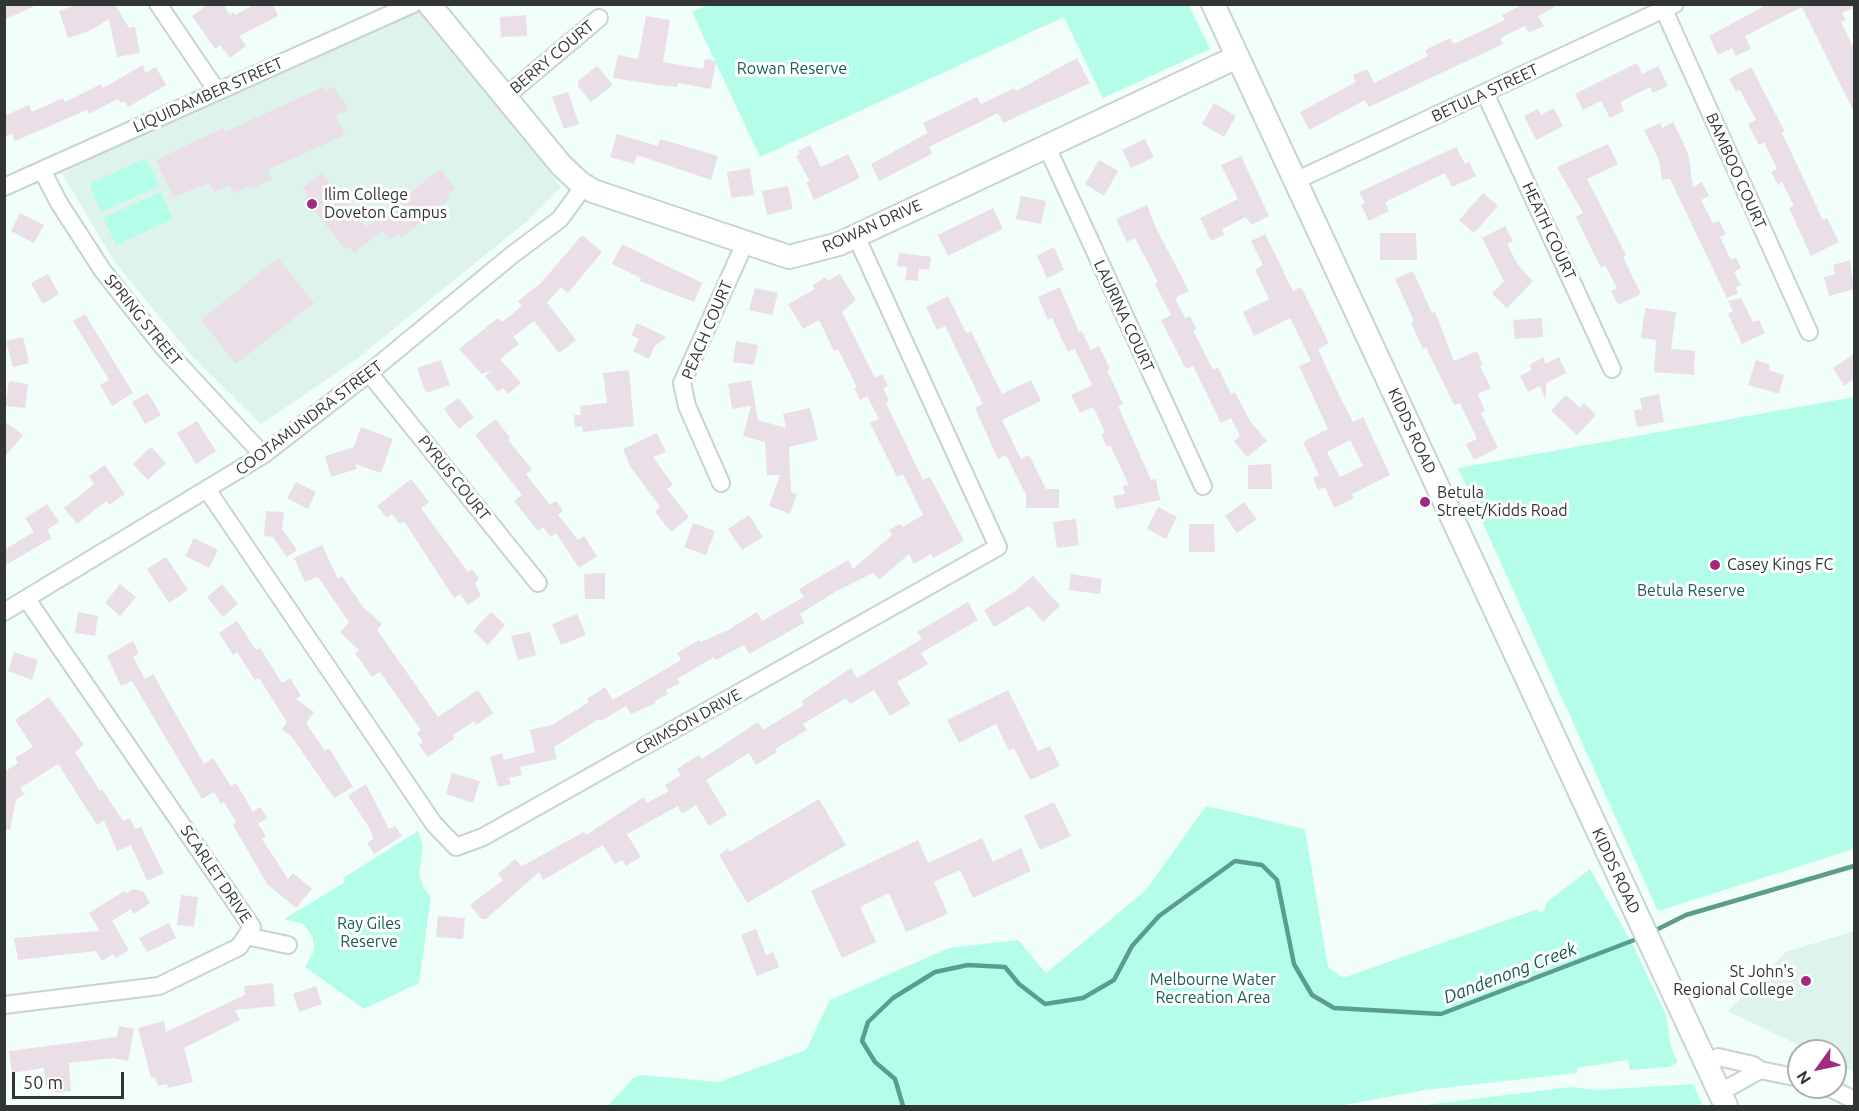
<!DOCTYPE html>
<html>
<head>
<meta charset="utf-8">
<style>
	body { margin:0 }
	#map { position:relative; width:1859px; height:1111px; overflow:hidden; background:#f1fefa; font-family:Ubuntu,sans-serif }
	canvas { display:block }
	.frame { position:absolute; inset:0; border:6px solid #313635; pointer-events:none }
	.north { position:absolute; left:1787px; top:1039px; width:60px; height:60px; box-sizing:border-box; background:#fff; border:2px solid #adafae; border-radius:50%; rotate:237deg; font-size:16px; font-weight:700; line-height:24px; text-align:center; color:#313635 }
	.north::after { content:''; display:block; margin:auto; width:21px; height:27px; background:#a22980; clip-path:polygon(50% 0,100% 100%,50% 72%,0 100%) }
	.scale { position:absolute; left:12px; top:1072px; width:112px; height:27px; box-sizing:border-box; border:3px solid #313635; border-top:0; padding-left:8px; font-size:18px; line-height:21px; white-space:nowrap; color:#313635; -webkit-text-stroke:4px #fff; paint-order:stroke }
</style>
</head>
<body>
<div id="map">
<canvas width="1859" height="1111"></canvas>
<div class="frame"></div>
<div class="north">N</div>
<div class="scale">50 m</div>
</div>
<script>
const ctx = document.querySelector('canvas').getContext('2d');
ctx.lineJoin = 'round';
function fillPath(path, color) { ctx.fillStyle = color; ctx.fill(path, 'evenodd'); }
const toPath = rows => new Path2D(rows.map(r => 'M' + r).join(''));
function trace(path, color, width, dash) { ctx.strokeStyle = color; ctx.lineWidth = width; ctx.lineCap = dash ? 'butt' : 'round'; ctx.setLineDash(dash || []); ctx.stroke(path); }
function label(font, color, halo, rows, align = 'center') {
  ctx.font = font + ' Ubuntu,sans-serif'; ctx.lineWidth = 6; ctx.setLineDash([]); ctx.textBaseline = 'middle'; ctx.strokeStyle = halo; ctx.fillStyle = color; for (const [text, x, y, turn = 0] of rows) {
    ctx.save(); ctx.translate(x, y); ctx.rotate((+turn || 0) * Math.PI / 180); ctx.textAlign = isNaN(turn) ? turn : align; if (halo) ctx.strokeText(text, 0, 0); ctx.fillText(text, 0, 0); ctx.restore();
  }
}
fillPath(toPath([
	[421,4,561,187,526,222,354,361,261,424,190,354,114,261,62,173,211,96],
	[1854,931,1854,1072,1835,1062,1835,1051,1811,1051,1728,1011,1786,952]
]), '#ddf3ec');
fillPath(toPath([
	[710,4,1189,5,1210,49,1103,98,1064,17,760,157,692,12],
	[146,158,159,186,101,212,89,184],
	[161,192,173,219,116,245,103,218],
	[1854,397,1854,849,1658,911,1458,468],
	[1206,806,1305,829,1328,967,1343,978,1538,909,1539,912,1544,911,1546,903,1590,869,1633,945,1666,1015,1671,1048,1678,1062,1669,1067,1630,1070,1628,1060,1577,1068,1577,1073,1425,1090,1339,1106,608,1106,633,1078,641,1075,719,1082,806,1050,830,1000,949,948,1018,940,1046,973,1145,891],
	[418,831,423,846,419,875,424,888,431,897,419,983,364,1009,305,967,314,951,313,938,304,924,284,919,345,882,343,878],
	[1693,1084,1703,1106,1417,1106,1570,1087,1598,1090]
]), '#b4fee9');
trace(toPath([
	[1652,932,1686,915,1854,866],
	[903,1106,895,1079,875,1062,862,1041,868,1022,893,998,935,972,968,965,1005,967,1019,984,1045,1004,1083,998,1114,980,1132,946,1159,916,1235,861,1262,865,1277,880,1294,964,1312,995,1334,1008,1441,1014,1642,937]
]), '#5c9c8b', 4.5);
fillPath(toPath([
	[4,4,39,4,4,20],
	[79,4,115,4,129,28,135,27,140,53,117,57,109,19,89,31,68,38,59,11],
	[208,4,223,4,230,15,233,12,235,15,255,4,273,4,278,16,239,36,246,46,230,58,220,45,215,49,192,16],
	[1524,4,1560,4,1538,16,1544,26,1529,33,1525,26,1500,38,1503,44,1369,107,1365,100,1309,130,1300,112,1356,82,1353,75,1367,69,1374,83,1428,56,1425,50,1450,38,1454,44,1505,20,1502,15],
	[1768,4,1854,4,1854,8,1842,13,1846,20,1841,22,1854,49,1854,112,1802,7,1745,36,1751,49,1736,56,1732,48,1718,55,1709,36],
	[526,15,527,36,501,37,500,17],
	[646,16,670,20,663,62,703,69,705,59,716,61,711,89,678,83,677,87,658,85,613,78,618,55,638,59],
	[1077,58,1090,83,1003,123,998,113,929,147,932,154,879,181,871,164,928,133,923,123,977,97,981,104,1014,88,1016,91],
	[1637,63,1642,74,1658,66,1668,86,1653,93,1650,87,1620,102,1624,111,1610,118,1601,101,1583,110,1575,94],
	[143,65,145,73,156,67,166,85,128,107,124,101,121,103,118,99,89,114,87,110,15,141,12,134,4,137,4,116,29,105,32,112,63,98,65,102,101,84,103,88],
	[597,66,613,85,591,102,578,86,578,81],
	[1751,67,1785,132,1782,133,1823,220,1827,218,1839,242,1811,256,1789,208,1794,206,1782,182,1778,185,1771,172,1777,169,1764,142,1759,145,1748,124,1756,120,1740,90,1736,92,1729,79],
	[323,87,325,91,335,87,340,98,342,97,348,110,336,115,345,135,267,170,272,179,250,189,249,186,234,193,230,185,214,192,210,183,173,197,156,160,223,128,225,132],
	[568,92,579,124,564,129,552,97],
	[1214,103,1236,116,1224,137,1202,124],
	[1554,108,1563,126,1536,140,1524,116,1538,109,1541,115],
	[1673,122,1688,153,1693,187,1702,182,1709,196,1701,200,1713,223,1719,221,1726,234,1720,237,1731,260,1736,257,1741,268,1734,272,1741,285,1736,288,1738,293,1727,298,1670,179,1662,180,1659,160,1644,130,1660,123,1662,128],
	[617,134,658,146,660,139,718,156,711,180,637,155,634,164,610,157],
	[1145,139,1154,157,1131,168,1122,150],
	[1608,144,1618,164,1587,179,1620,243,1626,255,1623,257,1641,294,1618,305,1611,291,1617,288,1605,265,1601,268,1593,252,1576,217,1583,213,1557,167],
	[810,145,821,167,848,154,860,178,814,200,806,182,810,182,796,156,800,154,798,151],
	[1456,147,1465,164,1469,161,1476,176,1452,187,1445,173,1385,202,1389,211,1369,221,1361,205,1365,203,1359,192],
	[1241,156,1269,216,1251,225,1246,217,1222,229,1224,235,1211,241,1200,218,1238,199,1221,165],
	[1099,160,1118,171,1104,196,1085,184],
	[750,168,754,195,731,198,727,172],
	[440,169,455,189,448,194,451,198,401,238,398,234,390,240,382,230,354,253,349,246,345,249,305,198,308,195,303,188,322,173,366,228],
	[788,186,793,209,767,215,762,191],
	[1483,193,1498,206,1474,233,1459,220],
	[1021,196,1046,201,1041,224,1016,219],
	[1147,205,1156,228,1189,291,1175,298,1185,318,1190,316,1196,329,1193,330,1213,370,1218,367,1231,394,1235,392,1250,421,1267,441,1247,457,1234,441,1240,436,1231,418,1221,423,1193,366,1186,369,1161,320,1171,315,1155,284,1158,282,1135,238,1127,242,1116,219],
	[993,208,1003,229,948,256,938,235],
	[20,213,44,225,34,243,11,231],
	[1505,226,1513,241,1507,244,1518,265,1533,281,1507,308,1492,294,1504,281,1482,238],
	[1380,233,1416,233,1417,260,1380,260],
	[1265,234,1293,291,1301,287,1329,343,1318,349,1338,393,1353,422,1363,417,1390,475,1352,494,1354,498,1334,508,1325,487,1318,490,1313,478,1319,475,1303,442,1328,429,1299,366,1311,361,1290,318,1254,336,1243,312,1269,299,1255,270,1263,265,1251,241],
	[1350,440,1363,466,1340,477,1327,452],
	[582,235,602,252,568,293,561,287,547,303,576,340,559,353,534,321,513,337,519,344,500,359,521,383,508,394,503,388,498,392,485,376,492,370,482,374,459,349,498,318,502,322,522,306,518,301,541,283],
	[622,244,702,283,694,302,640,281,641,278,612,264],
	[1054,247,1064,270,1047,278,1037,256],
	[899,253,931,257,929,270,919,269,918,281,905,280,907,267,897,266],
	[278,258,314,303,236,364,201,320],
	[1850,260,1854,289,1829,296,1824,277,1835,274,1833,265],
	[1413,271,1432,313,1435,312,1454,361,1477,351,1483,365,1480,366,1491,388,1478,394,1485,411,1481,413,1498,448,1474,460,1466,444,1477,439,1460,403,1454,405,1426,347,1423,349,1411,323,1414,321,1395,279],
	[48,274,59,294,43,304,31,283],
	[840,274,856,300,842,312,875,378,882,374,888,386,883,388,889,401,886,403,923,480,930,477,964,541,933,558,931,554,914,564,909,554,879,580,873,573,835,592,800,614,804,623,749,654,744,645,716,660,714,657,677,679,680,683,666,690,668,694,655,701,656,703,631,714,626,706,601,721,599,719,554,747,557,759,520,767,522,775,509,778,511,784,498,787,490,757,502,753,504,760,535,752,530,730,552,725,589,702,587,699,605,687,613,700,681,660,677,653,699,640,701,642,728,630,757,612,762,621,804,597,799,589,848,560,853,569,892,535,889,530,900,524,902,527,923,515,903,474,897,477,870,423,879,419,867,396,860,400,854,388,857,387,838,349,834,351,819,320,803,329,788,304,815,289,813,285,826,277,828,281],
	[1060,287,1079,332,1082,331,1091,350,1099,346,1110,369,1107,370,1123,404,1118,406,1151,480,1156,479,1160,500,1116,509,1113,496,1125,494,1123,486,1129,485,1110,445,1107,447,1101,434,1105,432,1093,407,1080,413,1071,395,1092,385,1075,349,1068,352,1052,318,1048,320,1038,297],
	[755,288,778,293,772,315,749,310],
	[948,296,966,333,971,331,1002,394,1031,380,1041,401,1002,420,1021,459,1029,455,1046,489,1059,489,1059,508,1026,508,1026,495,1006,455,998,459,975,408,983,404,945,326,937,330,926,307],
	[1741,298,1753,322,1759,320,1765,333,1742,344,1728,314,1733,311,1728,301],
	[1645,308,1676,312,1671,349,1695,351,1694,375,1654,372,1656,340,1641,338],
	[85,314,133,393,112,406,100,385,109,380,73,321],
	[1542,318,1543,337,1515,339,1513,320],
	[637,323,666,337,654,347,649,359,633,351,639,339,631,335],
	[23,337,29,363,13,367,6,341],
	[736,341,758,345,754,365,733,362],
	[1854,354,1854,379,1844,386,1833,368],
	[1544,357,1545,364,1559,357,1566,373,1546,383,1546,400,1540,386,1528,392,1520,376,1532,370,1529,365],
	[441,360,450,385,426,393,417,368],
	[1756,360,1770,365,1769,370,1784,375,1779,394,1748,385],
	[629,370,634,426,583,432,582,426,575,427,574,415,581,415,580,406,607,403,603,373],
	[751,380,758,420,786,428,783,414,810,408,818,440,789,447,791,492,797,494,790,514,769,506,780,475,767,475,765,442,743,436,751,406,732,409,728,384],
	[9,381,28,384,25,408,5,406],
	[148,393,161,415,145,424,132,402],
	[1659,394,1664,422,1637,427,1634,410,1642,409,1640,398],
	[1566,395,1580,408,1584,403,1596,415,1577,435,1551,411],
	[458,398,474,417,459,429,444,409],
	[496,419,510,438,508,440,532,469,526,474,550,505,556,501,563,510,558,515,578,540,584,536,597,556,579,568,556,533,551,537,543,527,538,531,514,501,522,495,475,435],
	[4,421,23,435,4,458],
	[197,421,216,451,196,464,177,433],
	[361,427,393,439,381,473,355,464,357,469,331,477,325,456,354,447],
	[657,433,666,452,653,457,673,485,667,489,689,517,671,532,655,512,660,507,630,466,623,449],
	[151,447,166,463,148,480,133,464],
	[1271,464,1272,489,1248,489,1248,465],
	[105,465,125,494,109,505,106,501,77,524,64,508,94,484,89,476],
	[411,479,429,502,421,508,468,572,472,569,479,579,475,583,481,596,468,605,460,594,454,598,404,521,400,524,392,514,387,518,377,506],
	[296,482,316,492,308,509,287,498],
	[1244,502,1257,519,1237,533,1225,516],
	[47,504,59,522,47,530,52,538,4,566,4,550,34,532,25,518],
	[1158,507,1177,517,1166,539,1147,529],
	[266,511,284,512,282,529,297,550,287,557,273,537,264,536],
	[749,515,763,537,742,550,728,529],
	[1076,519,1079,545,1057,548,1053,522],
	[693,523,715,531,706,555,684,547],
	[1189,524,1214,524,1215,552,1189,552],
	[194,538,218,550,209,568,185,556],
	[322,545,338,579,342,576,363,607,382,624,377,630,438,717,478,690,493,713,476,725,474,721,453,735,455,738,428,757,419,745,423,742,417,733,421,730,380,672,372,677,355,653,359,650,340,632,349,622,318,577,305,582,294,558],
	[166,557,188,590,169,603,147,569],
	[605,573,605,599,585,599,584,574],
	[1071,574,1102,579,1100,594,1069,590],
	[1033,576,1060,606,1043,622,1029,606,994,627,984,610,1014,592],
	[120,584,136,597,120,616,105,603],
	[222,584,238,604,223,617,207,597],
	[968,602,978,620,921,653,928,664,897,682,910,704,890,716,874,690,850,704,846,698,803,724,807,730,775,749,777,752,756,765,749,753,706,780,727,815,709,826,696,805,682,814,678,806,627,834,641,857,626,866,622,860,615,864,603,845,543,880,539,872,486,919,481,919,470,905,503,880,498,874,515,859,522,866,584,832,586,835,644,797,647,803,669,791,665,785,681,775,677,769,699,755,702,759,758,722,763,730,804,705,802,701,851,668,857,678,922,639,917,632],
	[78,612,98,616,95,636,75,633],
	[491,612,505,625,488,645,473,631],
	[577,614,586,635,561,645,552,624],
	[237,621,256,650,260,648,282,683,290,678,301,696,296,699,314,712,306,723,325,751,329,748,353,787,334,798,292,737,282,729,287,722,259,678,255,680,237,652,233,655,219,633],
	[530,632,536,655,518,660,511,636],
	[133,641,139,653,133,657,145,679,153,674,204,764,213,758,231,786,236,783,253,812,260,807,267,818,258,824,266,836,262,839,288,879,293,873,312,889,296,908,267,884,233,825,236,822,224,802,221,804,214,792,202,799,132,681,121,686,107,656],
	[14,652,38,660,32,680,8,671],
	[1008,690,1038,751,1050,746,1060,766,1030,780,1014,748,1009,751,996,724,959,743,947,720],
	[49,697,84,745,75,752,100,791,102,789,123,821,130,818,135,829,141,827,164,873,147,881,131,845,117,851,104,820,97,825,58,764,20,788,24,794,16,800,10,830,4,829,4,772,18,763,15,758,33,747,15,720],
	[452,773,480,781,473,803,446,794],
	[366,784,389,829,395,826,402,836,374,854,367,843,374,839,369,827,348,796],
	[819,799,846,845,747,903,719,855,728,848,730,852],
	[1054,802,1071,836,1040,850,1024,816],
	[982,838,993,862,1021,848,1031,871,973,898,960,870,934,882,948,914,906,932,889,893,860,907,876,942,842,958,811,891,918,840,928,863],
	[133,889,143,891,150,903,134,914,131,909,112,921,129,950,116,958,113,954,102,961,96,951,18,960,14,938,100,931,89,913,124,891,126,894],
	[181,895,198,897,194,927,177,925],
	[438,916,465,918,463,939,436,937],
	[169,923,176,938,147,952,139,938],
	[756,929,766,955,773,952,779,967,757,976,741,935],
	[273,983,275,1006,235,1010,240,1020,184,1048,193,1082,168,1088,167,1084,158,1086,155,1077,151,1078,138,1028,164,1021,166,1032,245,995,244,986],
	[316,986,322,1004,299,1012,293,994],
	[119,1026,134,1029,128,1061,113,1058,69,1063,71,1091,55,1093,54,1085,46,1085,44,1068,12,1073,9,1051,117,1037]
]), '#eadfe6');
const street = toPath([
	[158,4,217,91],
	[1664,10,1809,332],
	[1485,93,1612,369],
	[506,96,599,18],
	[1046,145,1203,486],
	[42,170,59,203,103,271,163,347,263,455],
	[1295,181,1675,4],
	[4,187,413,4],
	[369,373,538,583],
	[721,483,687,406,682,383,745,243],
	[208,491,434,824,456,847,483,837,998,547,856,236],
	[4,612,263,455,369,373,512,255,560,219,584,186],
	[246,936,288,945],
	[4,1005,159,986,239,947,252,927,28,601],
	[1705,1063,1718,1057,1753,1065,1760,1070,1799,1078],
	[1828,1087,1854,1100],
	[1719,1093,1760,1070]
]);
const secondary = toPath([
	[429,4,561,165,579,182,593,191,789,257,839,244,1237,57],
	[1213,4,1726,1106]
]);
trace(street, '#c7d4d0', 20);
trace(secondary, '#c7d4d0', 26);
trace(street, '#fff', 16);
trace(secondary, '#fff', 22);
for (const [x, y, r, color] of [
	[312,204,6,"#a22980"],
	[1425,502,6,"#a22980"],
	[1715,565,6,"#a22980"],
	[1806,981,6,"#a22980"]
]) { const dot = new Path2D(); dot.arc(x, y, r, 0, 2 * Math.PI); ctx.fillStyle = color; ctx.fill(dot); trace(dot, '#fff', 2); }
label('16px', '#313635', '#fff', [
	["BERRY COURT",552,57,-40],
	["BETULA STREET",1485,93,-25],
	["LIQUIDAMBER STREET",208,95,-24],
	["BAMBOO COURT",1736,171,66],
	["ROWAN DRIVE",872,226,-24],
	["HEATH COURT",1549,231,65],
	["LAURINA COURT",1124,316,65],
	["SPRING STREET",143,320,51],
	["PEACH COURT",707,330,-67],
	["COOTAMUNDRA STREET",309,418,-37],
	["KIDDS ROAD",1412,431,65],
	["PYRUS COURT",454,478,51],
	["CRIMSON DRIVE",688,722,-29],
	["KIDDS ROAD",1616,871,65],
	["SCARLET DRIVE",216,874,56]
]);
label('16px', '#186051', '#fff', [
	["Rowan Reserve",792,69],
	["Betula Reserve",1691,591],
	["Ray Giles",369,924],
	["Reserve",369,942],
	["Melbourne Water",1213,980],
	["Recreation Area",1213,998]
]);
label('16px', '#313635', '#fff', [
	["Ilim College",324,195],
	["Doveton Campus",324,213],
	["Betula",1437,493],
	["Street/Kidds Road",1437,511],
	["Casey Kings FC",1727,565],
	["St John's",1794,972,"right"],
	["Regional College",1794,990,"right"]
], 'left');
label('italic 18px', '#135d4d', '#fff', [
	["Dandenong Creek",1510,973,-21]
]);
</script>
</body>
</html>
